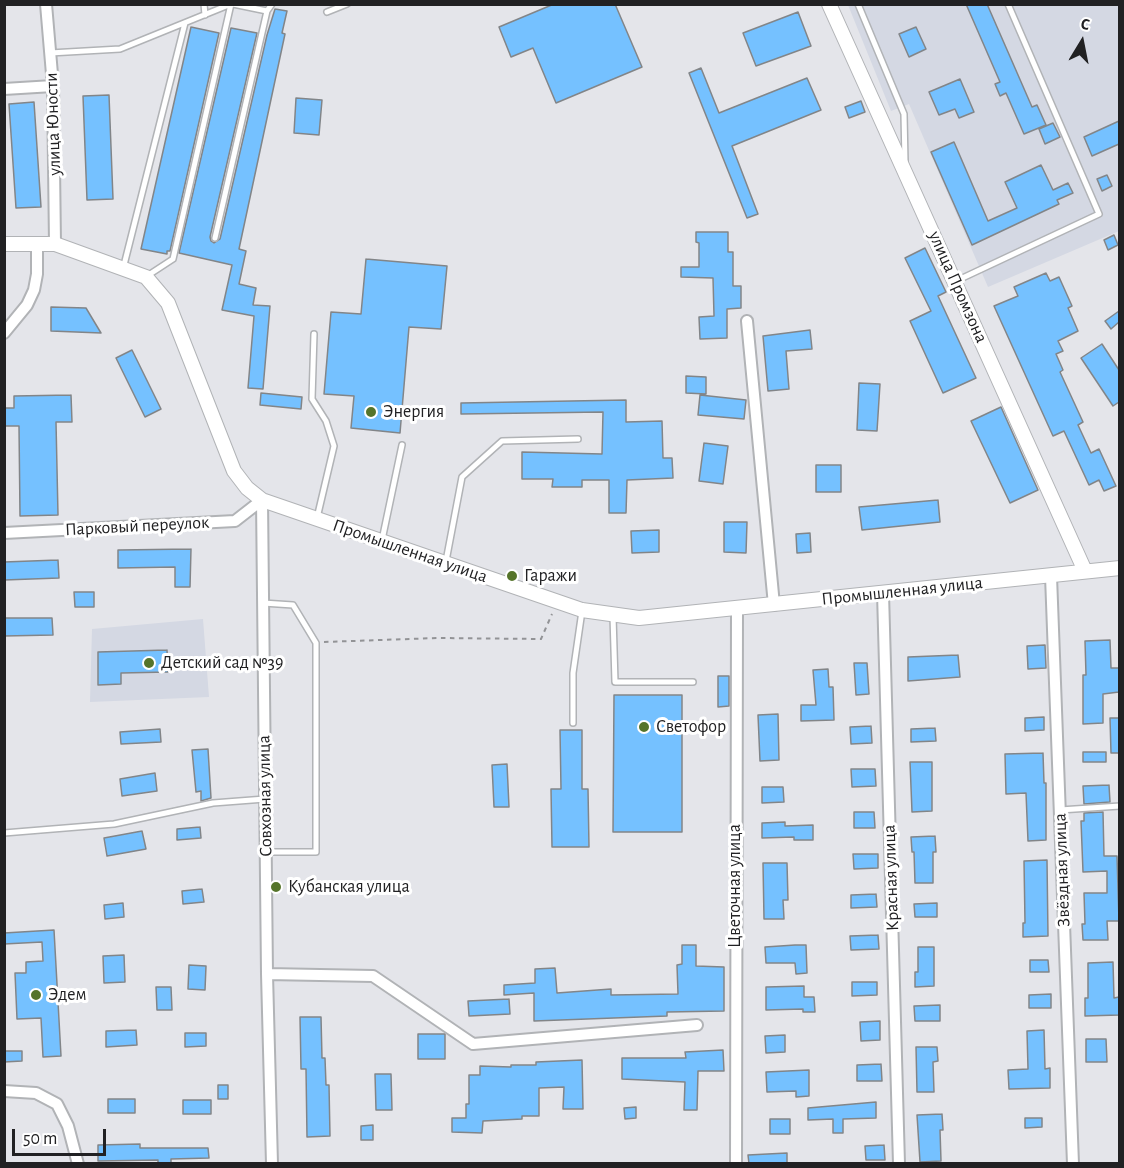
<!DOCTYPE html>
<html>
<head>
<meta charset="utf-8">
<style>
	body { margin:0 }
	#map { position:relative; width:1124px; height:1168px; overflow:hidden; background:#e4e5ea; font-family:"Alegreya Sans",sans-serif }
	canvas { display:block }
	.frame { position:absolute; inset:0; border:6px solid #212123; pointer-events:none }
	.north { position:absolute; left:1052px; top:12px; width:60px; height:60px; -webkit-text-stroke:4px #fff; paint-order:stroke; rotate:10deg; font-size:16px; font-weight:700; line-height:24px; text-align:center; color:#212123 }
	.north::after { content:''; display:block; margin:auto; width:21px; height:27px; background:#212123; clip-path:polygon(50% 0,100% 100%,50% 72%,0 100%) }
	.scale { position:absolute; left:12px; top:1129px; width:94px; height:27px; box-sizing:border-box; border:3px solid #212123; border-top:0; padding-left:8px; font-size:18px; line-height:21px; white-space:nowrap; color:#212123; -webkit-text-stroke:4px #fff; paint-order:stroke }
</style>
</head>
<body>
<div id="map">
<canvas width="1124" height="1168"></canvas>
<div class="frame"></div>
<div class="north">С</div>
<div class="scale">50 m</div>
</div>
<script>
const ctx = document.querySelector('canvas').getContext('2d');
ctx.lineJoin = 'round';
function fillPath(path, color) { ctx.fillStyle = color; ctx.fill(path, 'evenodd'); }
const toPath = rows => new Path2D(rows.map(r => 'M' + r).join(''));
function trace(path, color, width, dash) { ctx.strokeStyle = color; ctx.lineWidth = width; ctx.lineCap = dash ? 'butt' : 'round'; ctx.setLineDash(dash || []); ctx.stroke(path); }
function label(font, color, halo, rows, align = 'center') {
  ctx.font = font + ' "Alegreya Sans",sans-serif'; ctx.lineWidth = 6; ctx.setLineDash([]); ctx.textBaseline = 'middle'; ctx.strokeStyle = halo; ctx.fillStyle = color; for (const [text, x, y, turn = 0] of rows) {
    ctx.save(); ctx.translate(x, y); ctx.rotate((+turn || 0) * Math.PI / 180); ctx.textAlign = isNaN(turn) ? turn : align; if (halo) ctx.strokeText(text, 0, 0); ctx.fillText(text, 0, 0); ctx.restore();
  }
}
fillPath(toPath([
	[848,5,1119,5,1119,231,988,287,909,104,891,111],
	[203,619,209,697,90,702,92,629]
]), '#d4d8e3');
const building = toPath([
	[554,4,615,4,642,67,556,103,533,48,511,57,499,27,554,4],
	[966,4,987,4,1032,107,1037,105,1046,125,1024,134,1006,93,1000,96,995,84,1000,82,966,4],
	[275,9,287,11,282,33,285,34,239,249,246,251,239,284,256,288,253,305,270,306,263,389,248,388,254,316,222,310,232,265,179,253,231,28,257,33,210,237,211,241,214,243,220,239,267,35,275,9],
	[798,12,811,46,756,66,743,33,798,12],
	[191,27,219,33,170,251,167,251,167,254,141,249,191,27],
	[916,27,926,49,909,57,899,34,916,27],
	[701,68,719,113,807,78,821,110,732,146,758,214,747,218,689,73,701,68],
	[960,79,974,112,959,118,955,109,939,115,929,92,960,79],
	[109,95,113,199,87,200,83,96,109,95],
	[296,98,322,100,319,135,294,133,296,98],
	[861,101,865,112,849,118,845,107,861,101],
	[34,102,41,207,16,208,9,104,34,102],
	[1119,121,1119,144,1092,156,1084,137,1119,121],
	[1053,123,1060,137,1045,144,1039,129,1053,123],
	[954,142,988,221,1017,208,1005,182,1041,165,1053,190,1068,183,1073,193,1057,200,1059,204,972,245,931,152,954,142],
	[1107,175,1112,186,1102,191,1097,179,1107,175],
	[696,232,728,232,728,252,733,252,733,286,741,286,741,308,727,309,727,338,700,339,699,317,714,316,713,278,681,277,681,267,699,267,699,243,696,242,696,232],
	[1114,235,1118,245,1108,250,1104,240,1114,235],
	[925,248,946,292,938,296,976,378,943,393,910,321,931,311,905,258,925,248],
	[366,259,447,266,441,329,409,327,400,433,351,428,354,396,324,394,331,312,361,314,366,259],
	[1046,273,1050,281,1059,277,1072,306,1068,308,1078,331,1058,341,1063,351,1056,354,1063,370,1060,372,1083,422,1078,425,1091,453,1099,449,1116,486,1104,491,1099,480,1089,485,1064,431,1053,436,994,306,1018,296,1014,287,1046,273],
	[51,307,86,308,101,333,51,331,51,307],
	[1119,311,1119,322,1111,329,1105,321,1119,311],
	[810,330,812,349,786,351,789,389,768,391,763,336,810,330],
	[1102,344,1119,370,1119,402,1113,406,1081,358,1102,344],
	[132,350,161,409,145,417,116,358,132,350],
	[686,376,706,377,706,394,686,393,686,376],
	[859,383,880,384,877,431,857,430,859,383],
	[261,393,302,397,301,409,260,405,261,393],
	[71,395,72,422,56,422,58,515,20,516,19,426,4,426,4,408,14,408,14,396,71,395],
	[700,395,746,400,744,419,698,415,700,395],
	[626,400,626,422,662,421,663,458,672,458,673,478,627,480,626,513,609,513,609,480,582,480,582,487,552,487,553,479,522,479,522,452,602,454,603,412,461,414,461,403,626,400],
	[1001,407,1038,490,1010,503,971,421,1001,407],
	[704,443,728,446,723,484,699,481,704,443],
	[816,465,841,465,841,492,816,492,816,465],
	[938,500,940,522,862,530,859,507,938,500],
	[724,522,747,522,746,553,724,552,724,522],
	[659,530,659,552,632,553,631,531,659,530],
	[810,533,811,552,797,553,796,534,810,533],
	[191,549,190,587,175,587,175,567,118,568,118,550,191,549],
	[58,560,59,578,4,580,4,562,58,560],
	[74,592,94,592,94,607,75,607,74,592],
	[4,618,52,618,53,635,4,636,4,618],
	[1110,640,1111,668,1119,668,1119,692,1103,694,1103,723,1083,724,1083,675,1086,675,1085,641,1110,640],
	[1045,645,1046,668,1028,669,1027,646,1045,645],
	[167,650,168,672,121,673,121,684,98,685,98,652,167,650],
	[958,655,960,677,908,681,908,657,958,655],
	[854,663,867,663,869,694,856,695,854,663],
	[828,669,829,687,833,687,834,720,801,721,801,705,816,705,813,670,828,669],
	[718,676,729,676,729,706,718,707,718,676],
	[614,695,682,695,682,832,613,832,614,695],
	[778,714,779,760,760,761,758,715,778,714],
	[1044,717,1044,730,1025,731,1025,718,1044,717],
	[1110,718,1119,718,1119,753,1111,753,1110,718],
	[871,726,872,743,851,744,850,727,871,726],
	[935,728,936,741,911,742,911,729,935,728],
	[160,729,161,742,121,744,120,732,160,729],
	[560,730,582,730,582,789,588,789,589,847,552,847,551,789,561,789,560,730],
	[208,749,211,798,201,801,201,791,196,792,192,750,208,749],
	[1083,752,1106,752,1106,762,1083,762,1083,752],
	[1043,753,1044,783,1046,783,1046,840,1028,841,1026,793,1006,794,1005,754,1043,753],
	[910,762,932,762,932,811,912,812,910,762],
	[507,764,509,807,494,807,492,765,507,764],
	[851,769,875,769,876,786,852,787,851,769],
	[155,773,157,791,122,796,120,779,155,773],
	[1109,785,1110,802,1084,804,1083,786,1109,785],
	[762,787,783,787,784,802,762,803,762,787],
	[854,812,874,812,875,828,854,828,854,812],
	[1103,812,1104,856,1117,856,1119,921,1107,921,1108,940,1083,940,1082,924,1085,924,1084,893,1107,893,1107,871,1083,872,1081,821,1084,821,1084,813,1103,812],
	[785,822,785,826,813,825,813,840,794,840,794,837,762,838,762,823,785,822],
	[200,827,201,838,177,840,177,829,200,827],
	[142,831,146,849,107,856,104,838,142,831],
	[935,836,936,852,933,852,933,883,915,883,914,852,912,852,911,837,935,836],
	[853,854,878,854,878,868,854,869,853,854],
	[1047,860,1048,936,1023,937,1023,923,1025,923,1024,861,1047,860],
	[763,863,787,863,788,900,783,900,784,919,764,919,763,863],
	[202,889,204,902,183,904,182,891,202,889],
	[876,894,877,907,851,908,851,895,876,894],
	[123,903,124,917,105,919,104,905,123,903],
	[937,903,937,917,915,917,914,904,937,903],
	[54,930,61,1056,43,1057,41,1018,17,1019,15,973,26,973,26,962,43,961,42,942,4,944,4,933,54,930],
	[878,935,879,949,851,950,850,936,878,935],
	[682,945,696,945,696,966,724,967,724,1011,667,1012,667,1016,534,1021,534,993,504,995,504,985,535,983,535,969,555,968,557,993,611,989,611,995,678,994,677,965,682,964,682,945],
	[795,945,806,945,807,973,796,974,795,963,766,963,765,947,795,945],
	[918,947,934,947,934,986,915,987,915,972,918,972,918,947],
	[124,955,125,982,104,983,103,956,124,955],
	[1030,960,1048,960,1049,972,1030,972,1030,960],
	[1113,962,1114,998,1119,997,1119,1015,1085,1016,1085,998,1088,998,1088,963,1113,962],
	[189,965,206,966,205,990,188,989,189,965],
	[852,982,877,982,877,995,852,996,852,982],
	[804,986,804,997,814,997,815,1012,803,1012,803,1009,766,1010,766,987,804,986],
	[156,987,171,987,172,1010,157,1010,156,987],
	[1051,994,1051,1008,1029,1008,1029,995,1051,994],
	[509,999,510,1014,469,1016,468,1001,509,999],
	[940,1005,940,1021,915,1021,914,1006,940,1005],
	[300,1017,321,1017,322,1058,325,1058,326,1085,329,1085,330,1136,307,1137,306,1069,301,1069,300,1017],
	[880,1021,880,1040,861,1041,860,1022,880,1021],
	[136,1030,137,1045,106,1047,106,1031,136,1030],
	[1044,1030,1045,1069,1050,1068,1050,1088,1009,1089,1008,1070,1028,1069,1027,1031,1044,1030],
	[185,1033,206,1033,206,1046,185,1047,185,1033],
	[418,1034,445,1034,445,1059,418,1059,418,1034],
	[785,1035,785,1052,766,1053,765,1036,785,1035],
	[1086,1039,1106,1039,1107,1062,1086,1062,1086,1039],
	[916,1047,937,1047,938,1061,933,1062,934,1092,917,1092,916,1047],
	[723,1050,724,1071,698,1071,697,1110,684,1110,685,1082,622,1079,622,1058,686,1058,685,1052,723,1050],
	[4,1051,22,1051,22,1061,4,1062,4,1051],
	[582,1060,583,1109,563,1109,564,1087,539,1088,539,1116,522,1116,522,1119,483,1121,482,1133,452,1132,452,1118,466,1118,466,1104,469,1104,469,1075,480,1075,480,1066,511,1067,511,1065,536,1065,536,1062,582,1060],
	[881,1064,882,1081,857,1081,857,1065,881,1064],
	[809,1070,809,1096,796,1097,796,1091,767,1092,766,1072,809,1070],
	[375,1074,391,1074,392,1110,376,1110,375,1074],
	[218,1085,228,1085,228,1099,218,1099,218,1085],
	[108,1099,135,1099,135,1113,108,1113,108,1099],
	[183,1100,211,1100,211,1114,183,1114,183,1100],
	[876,1102,876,1118,843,1119,843,1133,833,1133,833,1119,808,1120,808,1108,876,1102],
	[636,1107,636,1118,625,1119,624,1108,636,1107],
	[942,1114,943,1130,940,1130,941,1161,920,1162,917,1115,942,1114],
	[1025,1118,1042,1118,1042,1127,1025,1128,1025,1118],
	[770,1119,790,1119,790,1134,770,1134,770,1119],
	[373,1125,373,1140,361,1140,361,1126,373,1125],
	[140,1144,140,1148,208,1148,209,1158,171,1159,171,1164,158,1164,158,1160,98,1161,98,1145,140,1144],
	[884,1145,885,1160,866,1160,865,1146,884,1145],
	[787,1153,787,1164,749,1164,748,1155,787,1153]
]);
fillPath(building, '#75c1ff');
trace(building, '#828588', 1.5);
const service = toPath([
	[204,4,205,15],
	[233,4,267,11],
	[858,4,904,114,905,162],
	[327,12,347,4],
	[50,53,120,49,231,4],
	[215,238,267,11,272,4],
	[123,269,185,23],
	[147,276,173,259,231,4],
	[956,281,1099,214,1008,4],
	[314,334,312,399,326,421,334,446,317,518],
	[382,540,402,445],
	[446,561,462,477,502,441,578,439],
	[263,603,293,605,316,643,316,852,266,852],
	[613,616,615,682,693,682],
	[573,723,573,673,582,611],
	[1060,810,1120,806],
	[4,833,114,824,213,803,265,799]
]);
const minor = toPath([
	[46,4,53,86,55,244],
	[4,89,53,86],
	[747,321,774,605],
	[4,333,27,305,34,290,37,274,37,244],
	[262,500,267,974,272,1164],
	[4,533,235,521,262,500],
	[1051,576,1073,1164],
	[883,593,899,1164],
	[267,974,373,976,473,1044,697,1025],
	[4,1091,36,1093,57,1104,68,1126,78,1164],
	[736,1164,737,609]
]);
const secondary = toPath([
	[829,4,1085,571],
	[4,244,55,244,146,277,168,303,234,471,247,488,262,500,582,610,639,618,1120,568]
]);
trace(service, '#b1b3b6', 8);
trace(minor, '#b1b3b6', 14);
trace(secondary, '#b1b3b6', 16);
trace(toPath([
	[324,642,437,638,541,639,552,614]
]), '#929396', 2, [4.5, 4.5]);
trace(service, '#fff', 5);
trace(minor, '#fff', 10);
trace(secondary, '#fff', 14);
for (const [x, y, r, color] of [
	[371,412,6,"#55742a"],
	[512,576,6,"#55742a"],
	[149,663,6,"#55742a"],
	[644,727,6,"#55742a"],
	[276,887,6,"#55742a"],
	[36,995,6,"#55742a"]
]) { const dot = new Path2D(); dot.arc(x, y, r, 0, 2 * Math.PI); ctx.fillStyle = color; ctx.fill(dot); trace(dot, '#fff', 2); }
label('18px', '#212123', '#fff', [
	["улица Юности",53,124,-92],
	["улица Промзона",958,287,66],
	["Парковый переулок",137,526,-3],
	["Промышленная улица",410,551,19],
	["Промышленная улица",902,591,-6],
	["Совхозная улица",265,796,-91],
	["Звёздная улица",1062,870,-92],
	["Красная улица",891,878,-92],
	["Цветочная улица",735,886,-90]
]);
label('18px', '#212123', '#fff', [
	["Энергия",383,412],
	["Гаражи",524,576],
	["Детский сад №39",161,663],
	["Светофор",656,727],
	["Кубанская улица",288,887],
	["Эдем",48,995]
], 'left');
</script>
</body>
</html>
